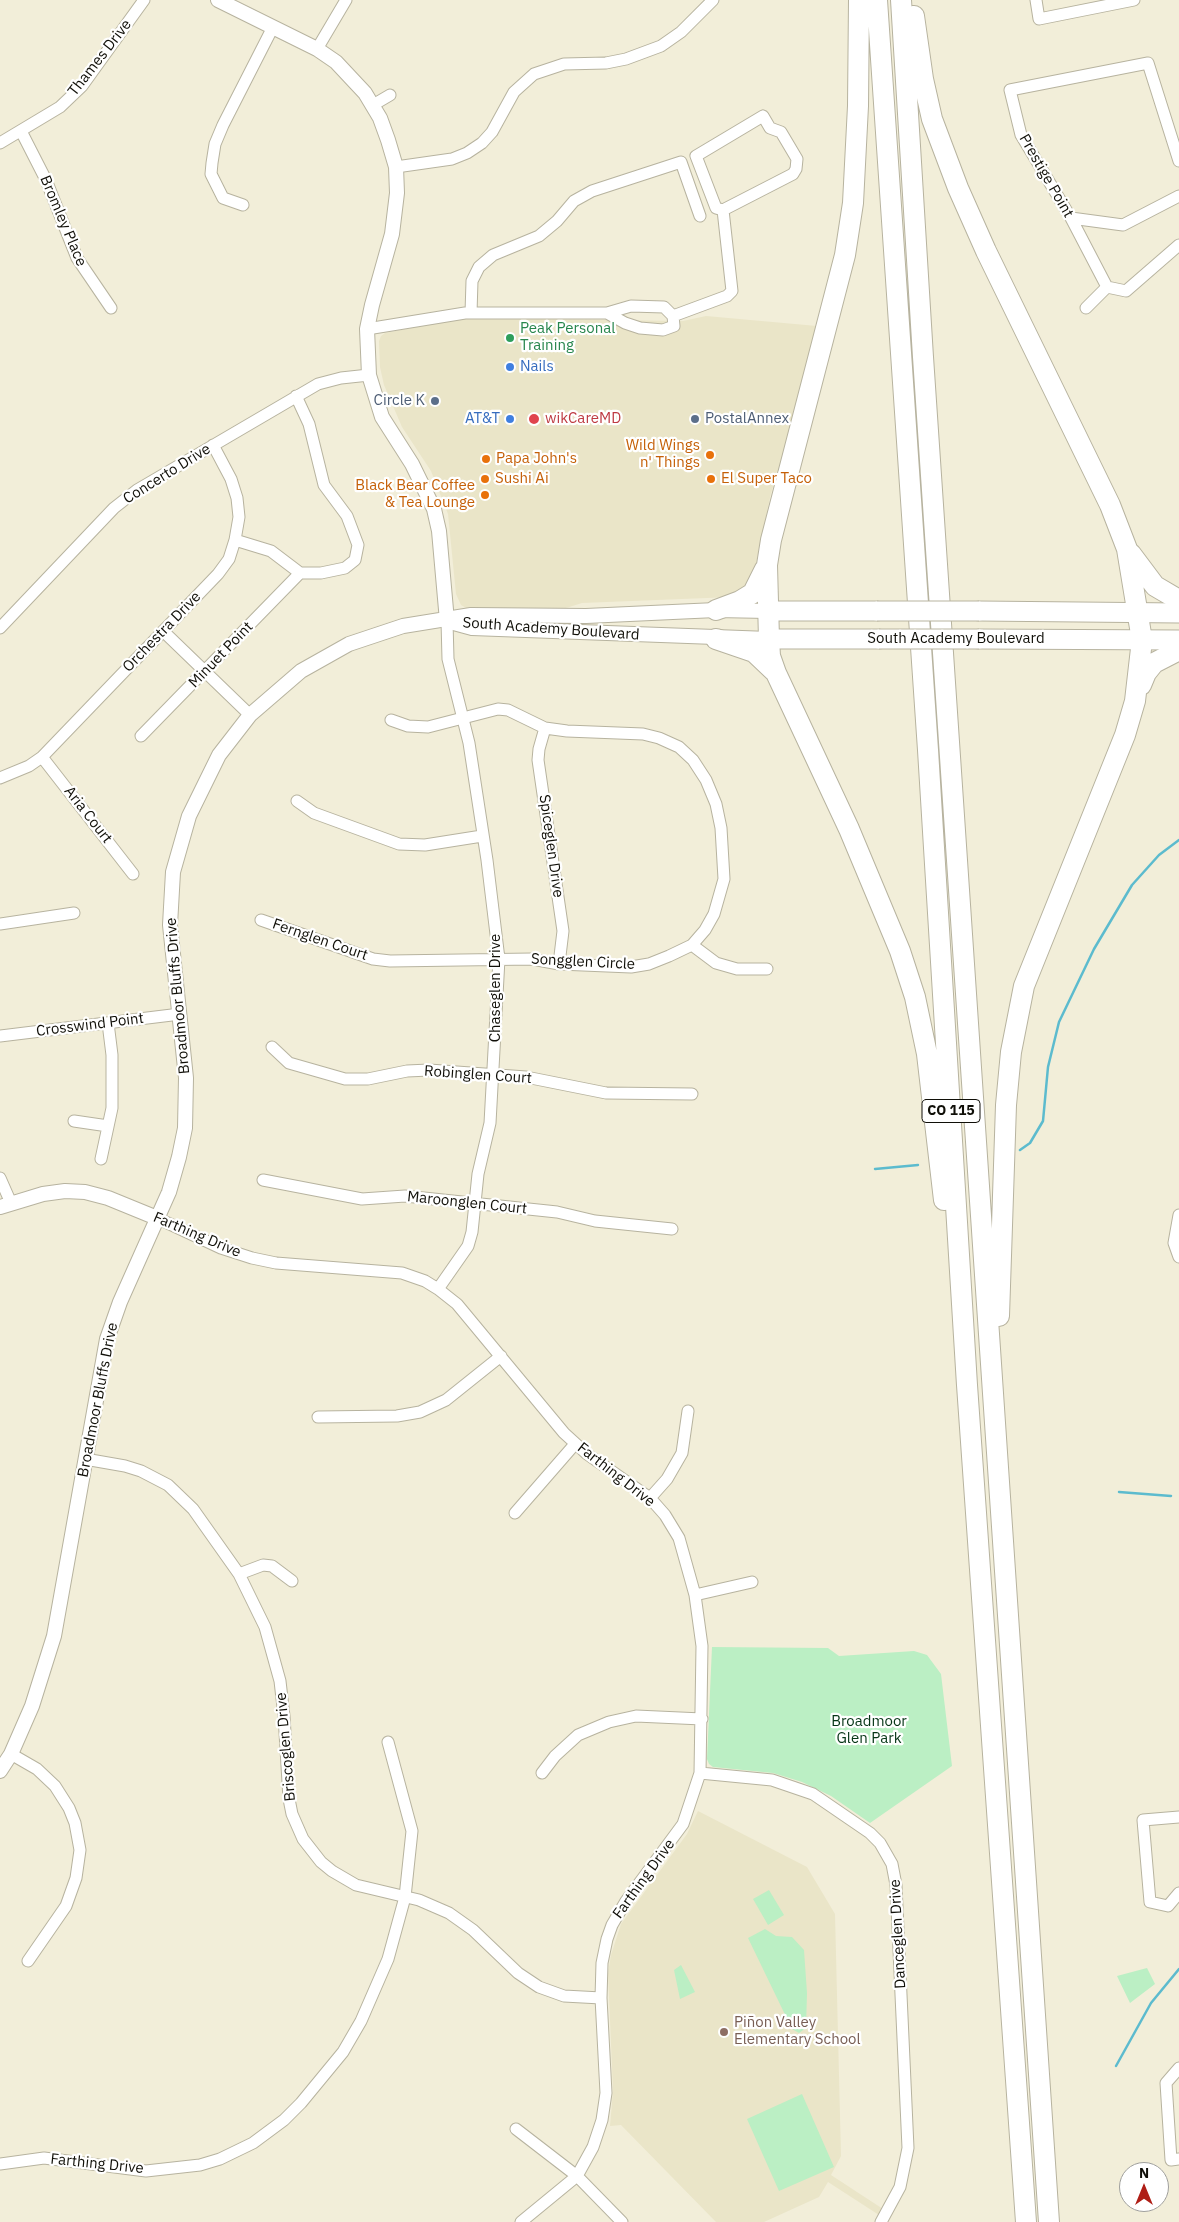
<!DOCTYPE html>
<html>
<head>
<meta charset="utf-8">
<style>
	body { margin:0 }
	#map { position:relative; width:1179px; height:2222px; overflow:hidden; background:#f2eed9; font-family:"IBM Plex Sans",sans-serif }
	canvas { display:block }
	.north { position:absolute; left:1119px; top:2162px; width:50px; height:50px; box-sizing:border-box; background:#fff; border:1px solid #9f9f9c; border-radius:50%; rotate:0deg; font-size:14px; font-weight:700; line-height:20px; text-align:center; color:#100f08 }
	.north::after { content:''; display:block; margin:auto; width:18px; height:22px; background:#af1f17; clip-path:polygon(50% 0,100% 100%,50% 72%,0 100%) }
</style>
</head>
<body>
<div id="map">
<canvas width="1179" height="2222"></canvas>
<div class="north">N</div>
</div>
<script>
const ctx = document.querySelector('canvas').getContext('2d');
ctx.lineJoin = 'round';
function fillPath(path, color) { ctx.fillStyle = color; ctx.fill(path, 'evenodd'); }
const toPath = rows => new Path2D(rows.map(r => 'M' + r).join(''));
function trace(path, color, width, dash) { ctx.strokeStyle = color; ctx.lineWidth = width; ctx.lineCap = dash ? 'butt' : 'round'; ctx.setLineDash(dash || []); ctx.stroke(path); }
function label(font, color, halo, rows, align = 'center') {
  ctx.font = font + ' "IBM Plex Sans",sans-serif'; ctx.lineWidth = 4.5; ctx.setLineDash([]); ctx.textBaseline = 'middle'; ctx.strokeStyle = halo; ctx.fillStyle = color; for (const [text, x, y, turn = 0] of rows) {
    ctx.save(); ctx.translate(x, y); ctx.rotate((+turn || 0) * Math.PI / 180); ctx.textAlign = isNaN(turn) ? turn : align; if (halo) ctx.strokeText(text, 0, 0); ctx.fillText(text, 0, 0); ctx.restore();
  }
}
fillPath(toPath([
	[706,316,817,326,782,459,771,493,752,582,732,597,582,603,563,609,466,608,461,605,456,594,448,514,431,471,402,427,384,385,380,367,379,341,381,336,385,333,464,318,683,321],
	[698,1811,807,1867,835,1914,841,2156,831,2175,883,2209,879,2215,828,2182,819,2197,764,2222,716,2222,621,2125,610,2126,613,2091,608,1973,611,1955,621,1924,687,1834]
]), '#eae5c8');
fillPath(toPath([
	[712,1647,828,1648,839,1656,914,1651,927,1655,941,1674,952,1766,870,1823,831,1796,802,1782,773,1773,713,1767,709,1764,707,1759],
	[769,1890,784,1915,768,1925,753,1899],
	[765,1929,776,1936,792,1937,804,1950,807,1993,806,2028,799,2033,792,2029,748,1938],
	[681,1965,695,1992,680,1999,674,1970],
	[1147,1968,1155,1984,1130,2003,1117,1976],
	[802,2094,834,2167,779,2191,747,2119]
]), '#bbefc4');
trace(toPath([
	[1020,1150,1030,1143,1043,1121,1048,1067,1059,1022,1094,949,1132,885,1159,855,1179,840],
	[875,1169,918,1165],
	[1119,1492,1171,1496],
	[1116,2066,1151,2003,1179,1969]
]), '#5cbbce', 2.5);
const minor = toPath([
	[1036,0,1039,19,1134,0],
	[317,49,346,0],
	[373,105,390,95],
	[763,116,770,128,781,132,797,159,796,169,793,174,723,210,716,208,696,156,763,116],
	[21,131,46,180,77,258,111,308],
	[0,143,60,107,82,86,144,0],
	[1179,161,1148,63,1010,90,1021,135,1071,218,1107,287,1126,291,1179,245],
	[396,167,452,159,467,153,482,143,492,132,514,92,534,74,564,64,606,63,626,59,661,46,681,32,713,0],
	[243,205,223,198,211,174,212,163,215,144,223,125,273,27],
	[1071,218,1123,225,1179,196],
	[1086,308,1107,287],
	[471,313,472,281,479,267,493,255,539,236,557,221,574,201,592,191,681,162,700,216],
	[673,316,727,296,732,291,723,210],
	[367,329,465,313,607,313,631,306,664,307,673,316,674,326,663,330,640,328,625,323,607,313],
	[235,540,271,551,300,573,321,573,345,568,355,560,358,545,347,516,324,485,309,424,296,396],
	[0,628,114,508,137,490,318,384,341,378,369,375],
	[163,631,250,715],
	[545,728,539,749,538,760,563,931,559,964],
	[141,736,300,573],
	[42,757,133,874],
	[0,778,29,766,42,757,218,574,229,559,235,540,239,517,237,498,231,479,213,445],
	[297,801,314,813,399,844,425,845,482,836],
	[261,920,373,959,390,961,532,959,559,964,631,967,649,964,669,956,692,945,705,930,714,914,724,879,721,828,716,804,706,780,693,760,679,747,659,738,643,734,567,731,545,728,508,710,498,709,428,727,408,726,391,720],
	[0,924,74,913],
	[692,945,716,963,737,969,767,969],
	[0,1036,180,1014],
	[272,1047,289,1063,345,1079,368,1079,407,1071,429,1070,526,1077,606,1093,692,1094],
	[74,1121,108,1126],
	[101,1159,112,1108,112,1055,108,1023],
	[0,1178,11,1203],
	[263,1180,362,1199,405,1196,557,1212,595,1221,672,1229],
	[1179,1215,1174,1243,1179,1257],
	[157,1218,221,1248,252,1258,276,1263,402,1273,425,1281,438,1289,457,1304,564,1433,587,1454,650,1498,665,1515,679,1538,695,1595,702,1646,700,1773,683,1824,626,1901,612,1925,607,1939,602,1963,601,1998,606,2093,602,2120,593,2147,577,2176,521,2222],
	[438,1289,468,1246,472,1232,478,1174,490,1123,499,959,487,860,469,743,448,659,447,621],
	[318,1417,397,1416,420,1412,446,1400,501,1356],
	[85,1459,125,1466,141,1471,168,1485,193,1509,239,1574,265,1627,280,1681,284,1716,289,1799,292,1814,303,1839,321,1862,332,1871,356,1885,419,1900,449,1913,473,1930,518,1973,539,1987,564,1996,601,1998],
	[650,1498,667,1479,682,1453,688,1411],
	[515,1513,575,1444],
	[239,1574,263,1565,272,1566,292,1581],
	[695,1595,752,1582],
	[11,1754,37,1769,55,1786,69,1808,75,1823,80,1850,76,1878,66,1906,28,1961],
	[542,1773,555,1756,578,1735,609,1722,636,1716,702,1719],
	[700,1773,772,1780,813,1794,870,1833,880,1843,892,1864,896,1885,908,2148,900,2187,881,2222],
	[1179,1817,1143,1820,1150,1902,1168,1906,1179,1893],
	[1179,2068,1166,2083,1171,2160,1179,2159],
	[516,2129,577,2176,622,2222],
	[0,2164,44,2158,146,2171,200,2165,220,2159,253,2143,284,2120,301,2103,343,2052,361,2021,388,1959,405,1897,412,1831,388,1742]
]);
const tertiary = toPath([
	[218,0,317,49,336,62,365,93,380,118,388,140,396,167,397,193,392,234,372,305,367,329,369,375,382,417,412,464,434,509,439,531,447,621],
	[450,622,472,628,769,639],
	[0,1207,43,1194,65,1191,85,1192,108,1198,157,1218],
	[0,1771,11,1754,32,1706,54,1636,107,1339,120,1302,169,1192,179,1157,185,1128,186,1078,170,925,173,872,189,816,219,755,250,715,301,671,349,644,403,626,471,615,586,616,716,610,768,611]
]);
const trunk = toPath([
	[768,611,877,611],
	[979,611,1179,613],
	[769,639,879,639],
	[979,639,1179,640]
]);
const motorway = toPath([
	[859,0,858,106,853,203,845,255,771,540,767,565,769,639,770,656,776,673,849,829,900,951,915,997,927,1054,944,1200],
	[877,0,928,750,967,1385,1026,2222],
	[901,0,923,357,1049,2222],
	[914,16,923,79,932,119,958,188,986,251,1110,505,1127,549,1142,640,1135,701,1125,735,1024,986,1011,1052,1006,1105,999,1316],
	[1131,554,1155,586,1179,600],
	[716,610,740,601,753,593,765,569],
	[716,639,754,652,774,671],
	[1141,685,1146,673,1154,663,1179,650]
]);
trace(minor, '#b7b39f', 13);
trace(tertiary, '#b7b39f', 16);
trace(trunk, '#b7b39f', 21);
trace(motorway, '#b7b39f', 22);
trace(minor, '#fff', 11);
trace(tertiary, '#fff', 14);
trace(trunk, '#fff', 19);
trace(motorway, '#fff', 20);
const trunkBridge = toPath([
	[877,611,979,611],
	[879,639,979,639]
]);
trace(trunkBridge, '#b7b39f', 21, []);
trace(trunkBridge, '#fff', 19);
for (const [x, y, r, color] of [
	[510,338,5,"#2e9e5b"],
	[510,367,5,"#3f7fe0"],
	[435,401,5,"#5c6f8a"],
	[510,419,5,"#3f7fe0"],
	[534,419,6,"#e0444e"],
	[695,419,5,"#5c6f8a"],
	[710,455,5,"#e8710a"],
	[486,459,5,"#e8710a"],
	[485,479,5,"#e8710a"],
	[711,479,5,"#e8710a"],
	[485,495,5,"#e8710a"],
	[724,2032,5,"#8d6e63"]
]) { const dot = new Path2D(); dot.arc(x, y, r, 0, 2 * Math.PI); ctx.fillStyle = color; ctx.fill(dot); trace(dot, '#fff', 2); }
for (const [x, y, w] of [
	[951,1111,58]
]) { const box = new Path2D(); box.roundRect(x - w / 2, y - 11.5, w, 23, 4); ctx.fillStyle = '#fff'; ctx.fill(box); trace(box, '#100f08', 1); }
label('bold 14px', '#100f08', null, [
	["CO 115",951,1111]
]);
label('15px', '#100f08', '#fff', [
	["Thames Drive",100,58,-52],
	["Prestige Point",1046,176,60],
	["Bromley Place",63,221,67],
	["Concerto Drive",167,474,-32],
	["South Academy Boulevard",551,629,4],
	["Orchestra Drive",162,632,-46],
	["South Academy Boulevard",956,639],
	["Minuet Point",221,655,-46],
	["Aria Court",88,815,52],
	["Spiceglen Drive",551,846,82],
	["Fernglen Court",320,940,19],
	["Songglen Circle",583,962,3],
	["Chaseglen Drive",496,988,-90],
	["Broadmoor Bluffs Drive",178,996,-95],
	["Crosswind Point",90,1025,-7],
	["Robinglen Court",478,1075,4],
	["Maroonglen Court",467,1203,6],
	["Farthing Drive",197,1235,23],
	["Broadmoor Bluffs Drive",98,1400,-79],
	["Farthing Drive",616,1475,38],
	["Briscoglen Drive",286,1747,-95],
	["Farthing Drive",644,1879,-54],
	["Danceglen Drive",898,1934,-93],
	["Farthing Drive",97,2164,6]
]);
label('15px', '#27864d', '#fff', [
	["Peak Personal",520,329],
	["Training",520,346]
], 'left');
label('15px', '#366cbe', '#fff', [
	["Nails",520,367],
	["AT&T",500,419,"right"]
], 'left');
label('15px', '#4e5e75', '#fff', [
	["Circle K",425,401],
	["PostalAnnex",705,419,"left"]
], 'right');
label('15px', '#be3a42', '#fff', [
	["wikCareMD",545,419]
], 'left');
label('15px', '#c56008', '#fff', [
	["Wild Wings",700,446,"right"],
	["n' Things",700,463,"right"],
	["Papa John's",496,459],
	["Sushi Ai",495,479],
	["El Super Taco",721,479],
	["Black Bear Coffee",475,486,"right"],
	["& Tea Lounge",475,503,"right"]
], 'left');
label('15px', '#063516', '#fff', [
	["Broadmoor",869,1722],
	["Glen Park",869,1739]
]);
label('15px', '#785e54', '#fff', [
	["Piñon Valley",734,2023],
	["Elementary School",734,2040]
], 'left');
</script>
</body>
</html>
